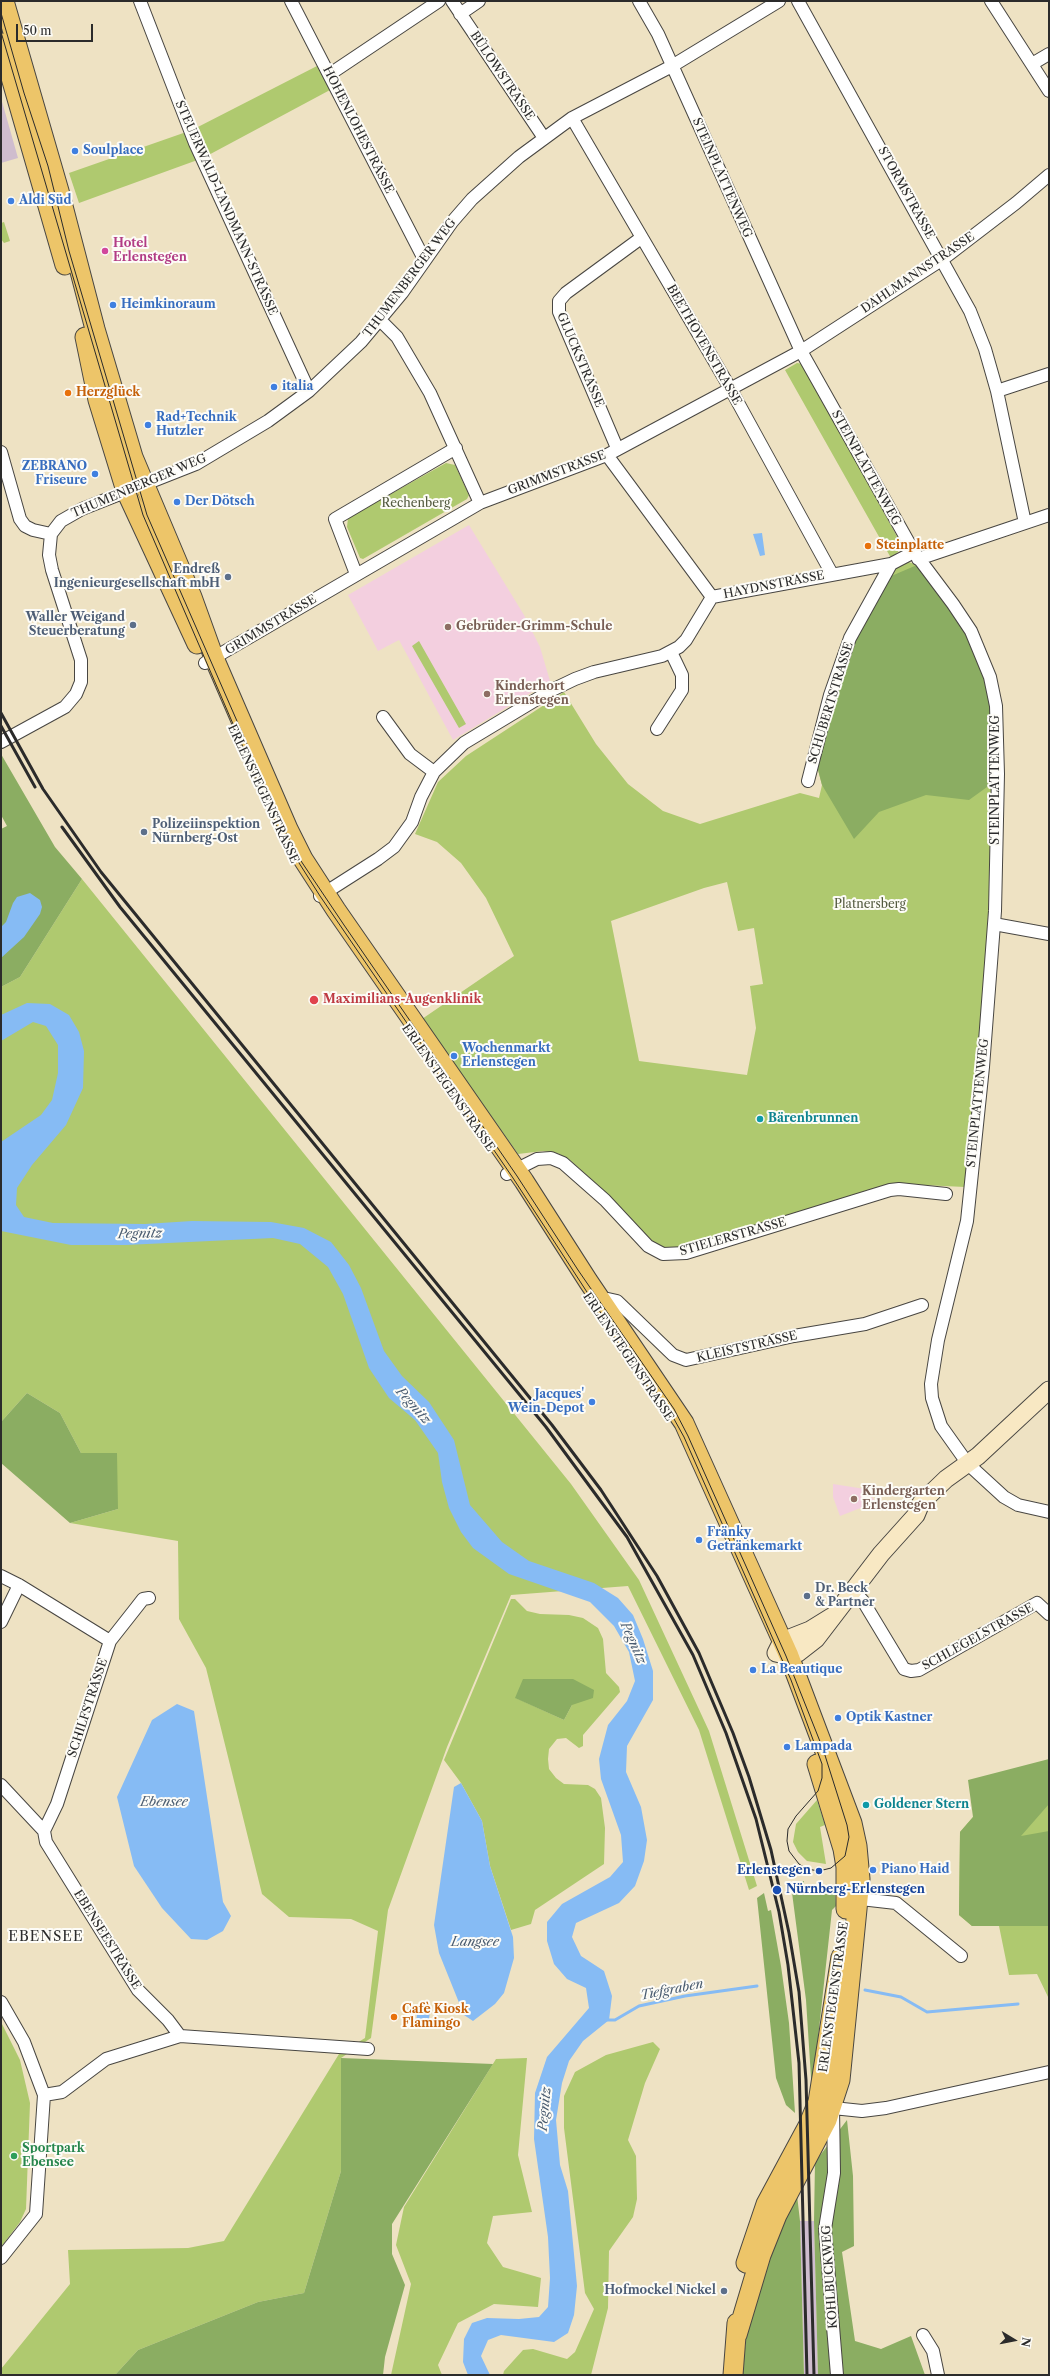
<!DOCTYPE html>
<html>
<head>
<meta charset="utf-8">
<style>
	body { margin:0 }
	#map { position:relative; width:1050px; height:2376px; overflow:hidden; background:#eee2c3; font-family:"Libre Caslon Text",serif }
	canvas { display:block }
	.frame { position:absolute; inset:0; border:2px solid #2b2b2b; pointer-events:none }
	.north { position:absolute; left:994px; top:2320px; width:40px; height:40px; -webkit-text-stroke:3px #fdfcf7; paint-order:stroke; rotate:100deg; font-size:11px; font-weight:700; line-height:16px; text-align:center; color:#2b2b2b }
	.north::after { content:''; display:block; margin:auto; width:14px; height:18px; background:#2b2b2b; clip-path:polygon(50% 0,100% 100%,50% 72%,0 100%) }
	.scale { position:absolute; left:16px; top:24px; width:77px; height:18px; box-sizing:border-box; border:2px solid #2b2b2b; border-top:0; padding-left:5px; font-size:12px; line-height:14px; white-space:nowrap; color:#2b2b2b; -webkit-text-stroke:3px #fdfcf7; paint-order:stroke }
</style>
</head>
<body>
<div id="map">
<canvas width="1050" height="2376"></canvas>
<div class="frame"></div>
<div class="north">N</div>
<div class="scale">50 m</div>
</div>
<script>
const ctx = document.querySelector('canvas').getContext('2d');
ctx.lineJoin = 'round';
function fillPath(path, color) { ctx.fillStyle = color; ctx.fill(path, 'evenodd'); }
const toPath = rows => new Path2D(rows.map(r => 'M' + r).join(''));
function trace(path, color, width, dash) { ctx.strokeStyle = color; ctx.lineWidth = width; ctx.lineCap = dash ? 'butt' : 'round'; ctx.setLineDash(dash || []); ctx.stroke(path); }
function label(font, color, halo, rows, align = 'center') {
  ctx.font = font + ' "Libre Caslon Text",serif'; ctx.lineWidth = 4; ctx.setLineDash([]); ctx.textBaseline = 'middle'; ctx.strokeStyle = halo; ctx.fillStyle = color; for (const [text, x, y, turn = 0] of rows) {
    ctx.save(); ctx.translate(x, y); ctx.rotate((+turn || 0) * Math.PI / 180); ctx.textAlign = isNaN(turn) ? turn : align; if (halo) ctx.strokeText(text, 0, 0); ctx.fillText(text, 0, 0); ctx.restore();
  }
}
fillPath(toPath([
	[469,525,524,615,540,647,550,681,453,740,399,640,378,651,348,595],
	[833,1484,865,1489,876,1502,840,1516,833,1497]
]), '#f3cfdf');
fillPath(toPath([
	[1,98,18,158,1,163],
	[800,2221,814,2221,818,2375,804,2375]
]), '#cfbdce');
fillPath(toPath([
	[317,66,330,90,203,158,79,203,69,173,192,130],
	[4,222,10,241,4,243,1,239,1,223],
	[797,363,803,364,900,542,898,552,891,558,785,370],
	[446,463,455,465,469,495,467,499,363,559,360,558,347,527,348,518],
	[906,561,917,565,993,713,991,854,984,995,974,1106,965,1187,902,1184,692,1246,676,1249,660,1247,646,1236,613,1199,570,1160,557,1153,543,1151,518,1154,422,1019,514,956,486,898,461,863,437,842,415,834,438,782,466,756,564,692,596,744,628,784,663,811,700,824,800,793,819,798,822,785,817,766,842,674,895,567],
	[727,882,738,931,754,928,763,984,750,986,756,1028,747,1075,639,1061,611,921,704,888],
	[419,641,466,724,459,728,412,646],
	[82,879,571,1484,639,1580,709,1731,757,1886,749,1890,699,1730,628,1586,511,1595,447,1747,388,1910,371,2038,341,2058,341,2171,304,2293,258,2302,138,2350,115,2375,1,2375,1,2369,70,2284,68,2250,188,2248,224,2241,339,2054,365,2038,378,1931,351,1919,289,1917,262,1894,206,1668,179,1619,178,1541,70,1523,118,1509,81,1453,60,1413,27,1393,1,1422,1,987,20,977],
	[511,1599,515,1599,527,1611,540,1614,569,1615,583,1618,598,1628,603,1639,606,1673,619,1687,620,1692,583,1735,583,1746,579,1748,566,1738,557,1739,549,1749,548,1759,549,1769,556,1778,564,1784,588,1785,595,1789,601,1798,605,1828,604,1864,535,1910,531,1924,511,1930,490,1866,482,1821,461,1783,444,1760],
	[516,1698,572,1705,564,1720],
	[1049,1768,1049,1999,1037,1974,1009,1975,999,1926,972,1926,959,1915,960,1832,973,1817],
	[817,1800,825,1825,820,1827,826,1864,807,1861,798,1852,793,1842,796,1824],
	[1,2022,20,2060,30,2103,26,2209,20,2222,1,2247],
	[653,2042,660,2049,645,2083,628,2140,636,2156,637,2199,633,2217,609,2251,608,2308,591,2375,503,2375,504,2371,523,2350,533,2349,567,2359,575,2352,594,2309,585,2293,564,2128,564,2096,575,2072,606,2055],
	[527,2058,518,2155,532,2212,493,2216,487,2243,503,2267,541,2278,538,2307,494,2304,458,2323,438,2365,442,2375,391,2375,411,2284,396,2245,404,2207,496,2059]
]), '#afc96f');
fillPath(toPath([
	[917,565,970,636,989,688,994,782,969,800,926,795,879,812,854,839,822,785,817,766,853,640,889,577],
	[1,754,55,847,82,879,20,977,1,987,1,829,7,826,1,815],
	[27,1393,60,1413,81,1453,117,1453,118,1509,70,1523,1,1463,1,1422],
	[523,1679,573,1679,594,1690,593,1698,572,1705,564,1720,515,1698],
	[1049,1759,1049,1804,1021,1836,1049,1831,1049,1926,972,1926,959,1915,960,1832,973,1817,968,1780],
	[804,1881,804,1890,835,1887,836,1906,832,1910,812,2093,806,2000,791,1885],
	[764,1893,768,1911,771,1910,781,1966,789,2023,795,2113,786,2105,776,2078,757,1898],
	[341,2058,493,2064,392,2224,392,2254,405,2285,385,2357,383,2375,115,2375,138,2350,258,2302,304,2293,341,2171],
	[847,2120,853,2176,854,2246,842,2252,855,2341,881,2349,911,2336,925,2375,818,2375,814,2221,815,2162],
	[797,2195,800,2221,804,2375,742,2375,747,2330,772,2243]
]), '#8bad62');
fillPath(toPath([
	[762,533,765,555,760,556,753,534],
	[30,893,40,900,42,907,40,914,24,937,1,958,1,927,6,922,13,903,17,897],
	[27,1003,50,1004,69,1015,79,1032,84,1051,83,1088,66,1125,32,1165,17,1188,16,1205,24,1217,53,1223,145,1224,192,1221,271,1222,304,1228,331,1242,349,1265,361,1288,384,1351,402,1376,429,1402,454,1440,470,1505,502,1542,529,1561,594,1583,618,1598,633,1615,643,1639,653,1671,653,1700,627,1746,626,1772,641,1807,647,1840,644,1861,635,1886,619,1903,576,1923,572,1937,581,1956,604,1971,612,1996,609,2020,583,2041,569,2061,562,2083,556,2120,560,2165,568,2191,577,2286,574,2315,568,2333,554,2342,501,2335,488,2340,481,2356,490,2375,468,2375,463,2362,464,2339,472,2323,487,2318,519,2319,539,2317,548,2307,550,2278,548,2237,534,2139,535,2093,547,2057,589,2008,586,1988,567,1979,554,1964,547,1941,547,1922,562,1904,610,1877,623,1862,621,1835,601,1779,599,1759,608,1725,627,1701,635,1681,629,1652,614,1626,590,1602,509,1574,473,1548,461,1532,449,1508,442,1482,438,1453,415,1420,389,1398,369,1368,343,1294,328,1267,300,1244,273,1238,126,1245,71,1245,1,1231,1,1142,41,1115,52,1100,58,1073,58,1045,46,1026,33,1022,1,1041,1,1015],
	[177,1704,194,1711,223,1902,231,1916,223,1931,207,1940,191,1939,162,1908,134,1866,117,1797,152,1720],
	[461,1783,482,1821,490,1866,513,1937,514,1958,504,1993,495,2004,473,2021,464,2015,439,1953,434,1925,454,1787],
	[418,2004,431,2006,428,2025,416,2023]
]), '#86bbf4');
trace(toPath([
	[865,1990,901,1997,927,2012,1018,2004],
	[606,2020,615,2020,639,2006,685,1996,757,1986]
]), '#86bbf4', 3);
const street = toPath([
	[140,1,195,143,309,391],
	[291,1,424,259],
	[452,1,544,138],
	[639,1,658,34,801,351,914,552,953,604,971,631,990,677,996,706,998,774,995,911,983,1067,967,1221,938,1340,931,1384,932,1398,941,1426,968,1464,1004,1497,1018,1505,1049,1512],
	[798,1,970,311,985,349,997,391,1025,523],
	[991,1,1049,91],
	[460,14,479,1],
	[1032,64,1049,54],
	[330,74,439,1],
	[572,118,730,388,832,574],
	[380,320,397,337,430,393,480,503],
	[997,391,1049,374],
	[617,448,559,312,559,301,566,293,641,238],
	[1,452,20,519,25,526,33,530,51,534],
	[607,455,712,597,891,564,914,552],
	[918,559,1049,515],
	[356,574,335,519,456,448],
	[205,663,480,503,607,455,801,351,943,259,1016,203,1049,175],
	[383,717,410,754,434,772],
	[657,729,682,690,682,675,671,652],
	[1,742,65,707,76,694,81,682,81,660,52,570,49,555,51,534,61,521,82,509,196,464,268,421,309,391,361,342,402,293,452,222,472,199,519,157,572,118,672,66,779,1],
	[808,781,830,695,850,638,891,564],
	[320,896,378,859,394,847,412,822,421,797,434,772,464,743,552,690,575,679,594,672,662,656,679,647,686,640,712,597],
	[994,924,1049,934],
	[507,1174,537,1159,551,1158,563,1163,605,1200,648,1246,663,1254,686,1253,890,1190,899,1189,946,1194],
	[597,1305,608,1299,617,1301,673,1355,686,1360,794,1336,865,1324,922,1305],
	[1,1576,19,1585,110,1641],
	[853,1590,863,1601,904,1669,911,1671,919,1670,1037,1603,1049,1614],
	[1,1622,19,1585],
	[1,1785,44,1831,46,1842,138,1990,168,2020,180,2036],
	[44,1831,57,1804,110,1641,136,1608,143,1599,149,1598],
	[852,1898,896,1903,961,1956],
	[1,2002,24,2042,44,2095,36,2214,1,2258],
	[44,2095,62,2092,106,2059,180,2036,368,2049],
	[923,2335,933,2351,938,2375],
	[837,2375,825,2229,834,2173,833,2108,862,2111,886,2108,1049,2072]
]);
const secondary = toPath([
	[831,1617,810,1630,782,1641,776,1653,789,1656,798,1653,816,1639,881,1554,916,1515,921,1503,946,1479,978,1456,1049,1390]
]);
const primary = toPath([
	[4,1,59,191,95,329,133,457,192,597,214,658,288,829,303,859,336,910,524,1181,588,1281,684,1423,789,1656,852,1823,857,1846,860,1879,840,2080,827,2120,777,2215,761,2255,737,2335],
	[1,43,65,265],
	[85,337,98,400,126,491,197,644],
	[817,1764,843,1849,846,1867,846,1909],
	[746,2263,766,2204,808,2126,818,2102,841,1957],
	[733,2375,737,2323]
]);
trace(street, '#484642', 14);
trace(secondary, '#484642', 19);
trace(primary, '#484642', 21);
trace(street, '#fff', 12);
trace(secondary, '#f8e8c3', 17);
trace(primary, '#edc569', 19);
trace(toPath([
	[1,13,24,93,48,166,69,251,147,515,285,831,299,858,344,925,517,1176,578,1270,674,1409,688,1436,786,1656,823,1749,847,1825,849,1837,845,1856,831,1868,819,1871,807,1869,799,1864,789,1851,787,1841,788,1829,796,1816,818,1791,822,1778,822,1764,791,1680,684,1437,669,1410,596,1306,513,1178,320,896,280,833,143,515,1,32]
]), '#2b2b2b', 1);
trace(toPath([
	[1,713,43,789,101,872,552,1425,601,1490,657,1576,699,1653,733,1733,749,1777,771,1850,789,1933,799,1992,806,2080,814,2375],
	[1,726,35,787],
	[62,827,120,907,546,1427,627,1537,693,1655,726,1733,756,1819,779,1912,788,1965,799,2063,807,2375]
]), '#2b2b2b', 3);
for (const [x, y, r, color] of [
	[75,151,4,"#3f7fe0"],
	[11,201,4,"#3f7fe0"],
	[105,251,4,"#d1479c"],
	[113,305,4,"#3f7fe0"],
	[274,387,4,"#3f7fe0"],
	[68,393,4,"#e8710a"],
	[148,425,4,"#3f7fe0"],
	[95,474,4,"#3f7fe0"],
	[177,502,4,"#3f7fe0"],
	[868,546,4,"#e8710a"],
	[228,577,4,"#5c6f8a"],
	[133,625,4,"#5c6f8a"],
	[448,627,4,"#8d6e63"],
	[487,694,4,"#8d6e63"],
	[144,832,4,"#5c6f8a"],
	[314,1000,5,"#e0444e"],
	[454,1056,4,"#3f7fe0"],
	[760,1119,4,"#0f9aa8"],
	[592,1402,4,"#3f7fe0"],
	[854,1499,4,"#8d6e63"],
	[699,1540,4,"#3f7fe0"],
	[807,1596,4,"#5c6f8a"],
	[753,1670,4,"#3f7fe0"],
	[838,1718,4,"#3f7fe0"],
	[787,1747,4,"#3f7fe0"],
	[866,1805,4,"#0f9aa8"],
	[873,1870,4,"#3f7fe0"],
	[819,1871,4,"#1a4fb4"],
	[777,1890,5,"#1a4fb4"],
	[394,2017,4,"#e8710a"],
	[14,2156,4,"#2e9e5b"],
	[724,2291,4,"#5c6f8a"]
]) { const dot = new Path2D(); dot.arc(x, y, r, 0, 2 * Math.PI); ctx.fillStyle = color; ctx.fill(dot); trace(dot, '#fdfcf7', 1.5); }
label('12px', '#2b2b2b', '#fdfcf7', [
	["BÜLOWSTRASSE",502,76,56],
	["HOHENLOHESTRASSE",358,130,63],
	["STEINPLATTENWEG",722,178,66],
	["STORMSTRASSE",906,193,61],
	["STEUERWALD-LANDMANN-STRASSE",226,208,66],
	["DAHLMANNSTRASSE",918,273,-34],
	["THUMENBERGER WEG",410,278,-53],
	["BEETHOVENSTRASSE",704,345,60],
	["GLUCKSTRASSE",580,360,67],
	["STEINPLATTENWEG",866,468,61],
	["GRIMMSTRASSE",557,473,-21],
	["THUMENBERGER WEG",139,486,-23],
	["HAYDNSTRASSE",774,585,-11],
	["GRIMMSTRASSE",271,625,-31],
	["SCHUBERTSTRASSE",831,703,-73],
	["STEINPLATTENWEG",996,780,-90],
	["ERLENSTEGENSTRASSE",263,794,65],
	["ERLENSTEGENSTRASSE",448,1088,55],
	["STEINPLATTENWEG",978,1103,-84],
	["STIELERSTRASSE",733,1237,-16],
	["KLEISTSTRASSE",747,1347,-13],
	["ERLENSTEGENSTRASSE",628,1357,56],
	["SCHLEGELSTRASSE",978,1637,-29],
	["SCHILFSTRASSE",88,1708,-72],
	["EBENSEESTRASSE",107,1940,58],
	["ERLENSTEGENSTRASSE",834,1997,-82],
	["KOHLBUCKWEG",830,2277,-94]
]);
label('bold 12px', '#366cbe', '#fdfcf7', [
	["Soulplace",83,151],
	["Aldi Süd",19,201],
	["Heimkinoraum",121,305],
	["italia",282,387],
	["Rad+Technik",156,418],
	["Hutzler",156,432],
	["ZEBRANO",87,467,"right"],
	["Friseure",87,481,"right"],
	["Der Dötsch",185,502],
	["Wochenmarkt",462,1049],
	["Erlenstegen",462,1063],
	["Jacques'",584,1395,"right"],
	["Wein-Depot",584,1409,"right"],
	["Fränky",707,1533],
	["Getränkemarkt",707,1547],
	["La Beautique",761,1670],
	["Optik Kastner",846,1718],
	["Lampada",795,1747],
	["Piano Haid",881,1870]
], 'left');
label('bold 12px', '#b23c85', '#fdfcf7', [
	["Hotel",113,244],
	["Erlenstegen",113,258]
], 'left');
label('bold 12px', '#c56008', '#fdfcf7', [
	["Herzglück",76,393],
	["Steinplatte",876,546],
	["Cafè Kiosk",402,2010],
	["Flamingo",402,2024]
], 'left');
label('12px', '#535a3f', '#fdfcf7', [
	["Rechenberg",416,504],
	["Platnersberg",870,905]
]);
label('bold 12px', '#4e5e75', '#fdfcf7', [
	["Endreß",220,570],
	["Ingenieurgesellschaft mbH",220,584],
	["Waller Weigand",125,618],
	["Steuerberatung",125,632],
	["Polizeiinspektion",152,825,"left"],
	["Nürnberg-Ost",152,839,"left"],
	["Dr. Beck",815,1589,"left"],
	["& Partner",815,1603,"left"],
	["Hofmockel Nickel",716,2291]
], 'right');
label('bold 12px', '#785e54', '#fdfcf7', [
	["Gebrüder-Grimm-Schule",456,627],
	["Kinderhort",495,687],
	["Erlenstegen",495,701],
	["Kindergarten",862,1492],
	["Erlenstegen",862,1506]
], 'left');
label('bold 12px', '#be3a42', '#fdfcf7', [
	["Maximilians-Augenklinik",323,1000]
], 'left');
label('bold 12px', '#0d838f', '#fdfcf7', [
	["Bärenbrunnen",768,1119],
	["Goldener Stern",874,1805]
], 'left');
label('bold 12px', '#164399', '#fdfcf7', [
	["Erlenstegen",811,1871],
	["Nürnberg-Erlenstegen",786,1890,"left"]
], 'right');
label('bold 12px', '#27864d', '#fdfcf7', [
	["Sportpark",22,2149],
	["Ebensee",22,2163]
], 'left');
label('italic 13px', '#4b5d71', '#fdfcf7', [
	["Pegnitz",140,1234,-1],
	["Pegnitz",413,1406,48],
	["Pegnitz",633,1643,66],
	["Ebensee",164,1802],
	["Langsee",475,1942],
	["Tiefgraben",672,1990,-11],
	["Pegnitz",545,2109,-85]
]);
ctx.letterSpacing = '1px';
label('14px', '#2b2b2b', '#fdfcf7', [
	["EBENSEE",46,1937]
]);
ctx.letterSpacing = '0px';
</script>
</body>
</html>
